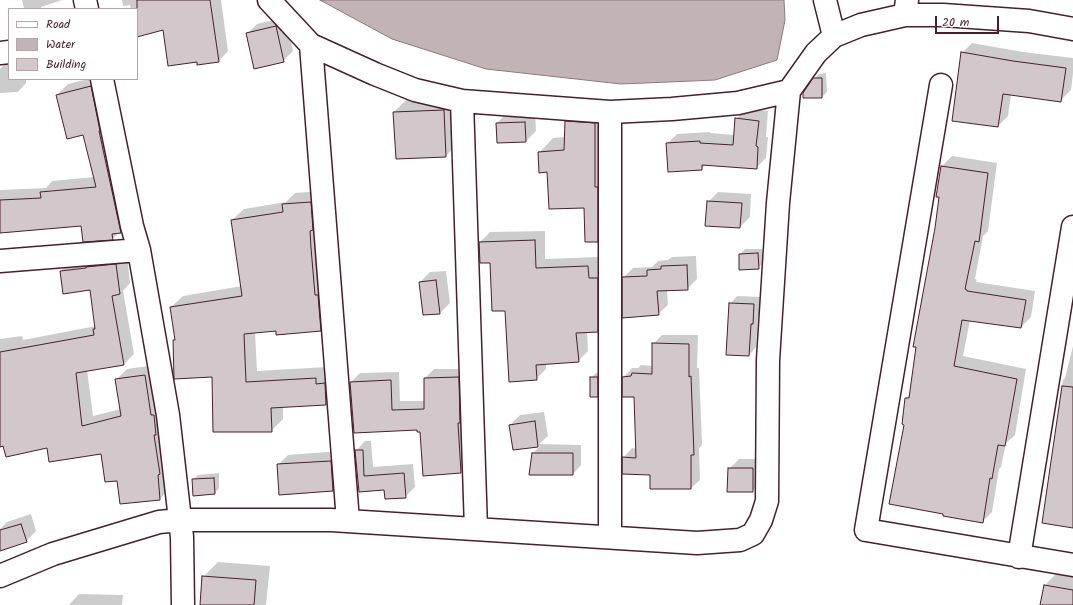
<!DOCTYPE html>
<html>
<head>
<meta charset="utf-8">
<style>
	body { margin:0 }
	#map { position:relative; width:1073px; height:605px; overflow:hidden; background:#fff; font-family:Kalam,sans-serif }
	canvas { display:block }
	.legend { position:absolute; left:8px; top:8px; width:130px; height:72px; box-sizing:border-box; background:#fff; border:1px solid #b7a5aa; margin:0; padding:5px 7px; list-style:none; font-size:12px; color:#4a1f2b }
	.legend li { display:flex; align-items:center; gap:8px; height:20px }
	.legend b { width:20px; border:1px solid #b7a5aa }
	.scale { position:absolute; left:935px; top:16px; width:64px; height:18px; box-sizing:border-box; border:2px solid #4a1f2b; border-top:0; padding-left:5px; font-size:12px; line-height:14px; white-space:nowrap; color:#4a1f2b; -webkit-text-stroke:3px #fff; paint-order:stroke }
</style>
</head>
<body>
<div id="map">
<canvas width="1073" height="605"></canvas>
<ul class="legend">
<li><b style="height:5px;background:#fff"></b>Road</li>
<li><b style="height:11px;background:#c1b3b6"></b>Water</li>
<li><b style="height:11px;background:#d2c7cb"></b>Building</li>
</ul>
<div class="scale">20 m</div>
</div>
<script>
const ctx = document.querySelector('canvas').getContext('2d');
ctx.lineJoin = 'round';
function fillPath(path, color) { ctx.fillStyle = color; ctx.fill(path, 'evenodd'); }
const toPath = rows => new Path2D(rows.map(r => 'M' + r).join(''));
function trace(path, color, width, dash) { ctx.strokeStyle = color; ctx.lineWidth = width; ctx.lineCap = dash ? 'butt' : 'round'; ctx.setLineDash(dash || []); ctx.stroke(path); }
const water = toPath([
	[320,0,784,0,785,20,777,60,715,80,621,84,486,69,392,39,320,0]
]);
fillPath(water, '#c1b3b6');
trace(water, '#91787e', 1);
fillPath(toPath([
	[22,0,62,0,41,7,41,9,22,9,24,8],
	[122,0,221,0,228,51,219,61,197,61,163,29,137,33,137,9,131,9,130,5,123,6],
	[286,17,293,51,283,61,247,34,257,24],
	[972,43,1023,52,1073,58,1073,73,1071,90,1061,100,1011,94,1008,116,998,126,962,53],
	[7,62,9,62,9,79,26,79,26,83,18,92,0,93,0,69],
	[826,73,827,92,822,97,814,79,819,74],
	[88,79,102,79,132,221,112,239,82,225,0,232,0,190,46,188,52,181,94,177,84,134,57,95,68,84],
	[458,95,460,141,446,156,394,112,409,97],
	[580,107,610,109,612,226,597,241,585,207,548,171,539,153,553,138,565,137,566,122],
	[746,109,768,111,766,137,768,137,766,158,756,168,707,164,701,169,667,144,677,134,710,132,710,133,734,135,736,119],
	[535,112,536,131,526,141,498,142,497,123,507,113],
	[952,156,997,163,988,231,983,236,975,279,977,280,976,282,1035,291,1031,317,1021,327,970,320,963,356,1026,369,1015,435,1006,443,1001,467,999,469,992,512,982,522,905,424,906,398,910,394,936,228,942,166],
	[322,191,332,318,320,330,277,330,255,332,257,371,327,367,338,392,326,404,283,406,283,419,271,431,174,340,176,338,171,307,183,296,242,286,232,220,244,209,286,202,295,193],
	[718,192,751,194,750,217,740,227,708,202],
	[545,231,545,259,598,257,598,269,607,268,607,322,597,331,587,332,588,351,578,361,546,363,546,369,536,379,506,310,491,262,481,262,480,242,490,232],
	[745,249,762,249,763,263,758,268,740,254],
	[127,254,130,283,123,291,134,354,124,364,87,370,93,416,121,409,116,380,127,369,155,365,170,488,160,499,118,479,102,452,48,447,0,446,0,339,22,336,23,340,96,326,90,289,61,271,71,261],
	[696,256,697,279,687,289,667,290,668,305,658,314,624,277,633,268,652,267,658,261,668,260,672,257],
	[446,271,450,303,440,313,420,282,430,272],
	[737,296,761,297,760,315,758,317,756,347,749,355,730,304],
	[662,335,698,335,697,368,699,368,702,445,699,448,700,480,691,488,651,474,624,473,624,457,632,448,637,449,635,396,624,377,632,368,638,368,641,365,653,366,653,344],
	[1073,346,1073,527,1061,404,1059,404,1063,380,1065,378],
	[434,369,467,369,470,463,461,472,421,431,351,382,360,373,399,372,400,401,425,401,425,378],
	[596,373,602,373,602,391,597,396,591,378],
	[544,412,548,436,539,444,581,445,581,465,573,474,533,453,540,446,514,449,510,425,520,415],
	[365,441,371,441,373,467,413,464,415,487,405,497,385,489,360,491,356,451],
	[340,451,343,480,333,491,278,465,288,455],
	[739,459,762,459,762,481,752,491,729,469],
	[219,473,219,488,215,493,193,480,198,475],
	[31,514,36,531,26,541,0,541,0,529,7,522],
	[218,562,270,566,266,605,201,605,203,577],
	[1059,571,1073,573,1073,605,1041,605,1045,585],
	[79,594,123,595,122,605,69,605]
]), '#0003');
const building = toPath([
	[137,0,210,0,219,62,197,65,197,62,168,66,163,30,137,37,137,0],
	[276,26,284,62,254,69,246,33,276,26],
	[961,52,1013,61,1066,68,1061,102,1003,94,998,127,952,121,961,52],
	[813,78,822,78,822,98,803,98,803,93,813,78],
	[91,86,100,131,99,131,121,233,112,234,113,240,83,242,81,226,0,233,0,200,41,198,40,192,96,187,83,135,67,139,56,95,91,86],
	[444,110,446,157,396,159,393,112,444,110],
	[735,118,759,121,756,146,758,147,757,169,702,165,702,170,668,172,666,143,700,141,700,143,733,145,735,118],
	[565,121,595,123,595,187,598,187,598,242,585,242,584,208,549,209,547,172,539,173,538,152,564,150,565,121],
	[525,122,526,142,497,143,496,123,525,122],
	[941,166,988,173,979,242,975,241,965,289,967,290,967,291,1026,300,1021,328,962,320,954,366,1017,379,1005,446,998,445,992,479,990,478,983,523,943,516,943,514,889,504,904,425,902,424,905,398,909,398,916,347,913,347,935,228,939,197,936,197,941,166],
	[707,201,742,203,740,228,705,226,707,201],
	[311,202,313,230,310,231,311,248,315,295,318,295,321,331,276,335,276,331,244,334,246,382,316,378,316,384,325,383,326,405,271,408,272,432,213,432,212,377,174,379,173,340,175,340,170,307,242,296,231,220,283,212,282,204,311,202],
	[535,240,536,268,588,266,589,278,598,278,598,332,576,333,579,362,536,365,537,380,509,382,505,311,492,311,490,263,480,263,479,242,535,240],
	[758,253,759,269,739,270,739,254,758,253],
	[116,264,120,294,112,296,124,365,76,373,82,426,121,416,115,379,145,375,151,415,154,415,156,435,154,435,160,474,158,475,160,500,120,504,117,481,105,482,101,454,49,462,47,448,6,457,3,446,0,447,0,352,94,335,93,329,95,329,90,290,63,294,60,271,86,268,86,267,116,264],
	[687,265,688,290,657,291,659,315,622,318,622,277,647,276,647,270,661,269,661,266,687,265],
	[436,280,440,314,423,315,419,282,436,280],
	[729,303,754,304,753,324,751,324,749,356,726,355,729,303],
	[652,343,689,344,689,377,691,376,694,455,691,455,691,489,650,489,650,475,622,474,622,457,636,458,634,397,622,397,622,377,631,376,632,373,652,374,652,343],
	[459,377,460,423,458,423,461,473,423,476,420,432,417,432,417,430,354,433,350,382,391,380,392,410,424,409,424,378,459,377],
	[590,377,598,377,598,397,590,397,590,377],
	[1062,386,1073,387,1073,528,1042,523,1062,386],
	[535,421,538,447,513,450,509,425,535,421],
	[355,450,363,450,364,476,404,473,406,498,385,499,384,490,359,492,355,450],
	[532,453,573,453,573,475,529,475,532,453],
	[331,461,333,491,279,495,277,464,331,461],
	[728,468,753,468,753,492,727,492,728,468],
	[214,478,215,494,193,496,192,479,214,478],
	[21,524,27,542,0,551,0,530,21,524],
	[202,576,256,580,254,605,200,605,202,576],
	[1044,585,1073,590,1073,605,1040,605,1044,585]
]);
fillPath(building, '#d2c7cb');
trace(building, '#4a1f2b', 1);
const minor = toPath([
	[85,0,87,9],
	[269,0,311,45,375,74,415,90,462,101,610,112,672,109,738,103,789,91],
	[825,0,834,36],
	[907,0,905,15,943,15,1029,21,1073,29],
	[311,45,348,521],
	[0,53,9,52],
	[102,79,132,226,139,250,168,415,182,537,183,605],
	[941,85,866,530,1073,565],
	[462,101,476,529],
	[0,261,139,250],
	[610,537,610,112],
	[1019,557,1073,227],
	[0,576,53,554,159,522,180,520,331,520,697,543,740,540,753,534,761,520,767,501,768,360,778,203,789,91,816,53,834,36,861,25,905,15]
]);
trace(minor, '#4a1f2b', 25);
trace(minor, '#fff', 22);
</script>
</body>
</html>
